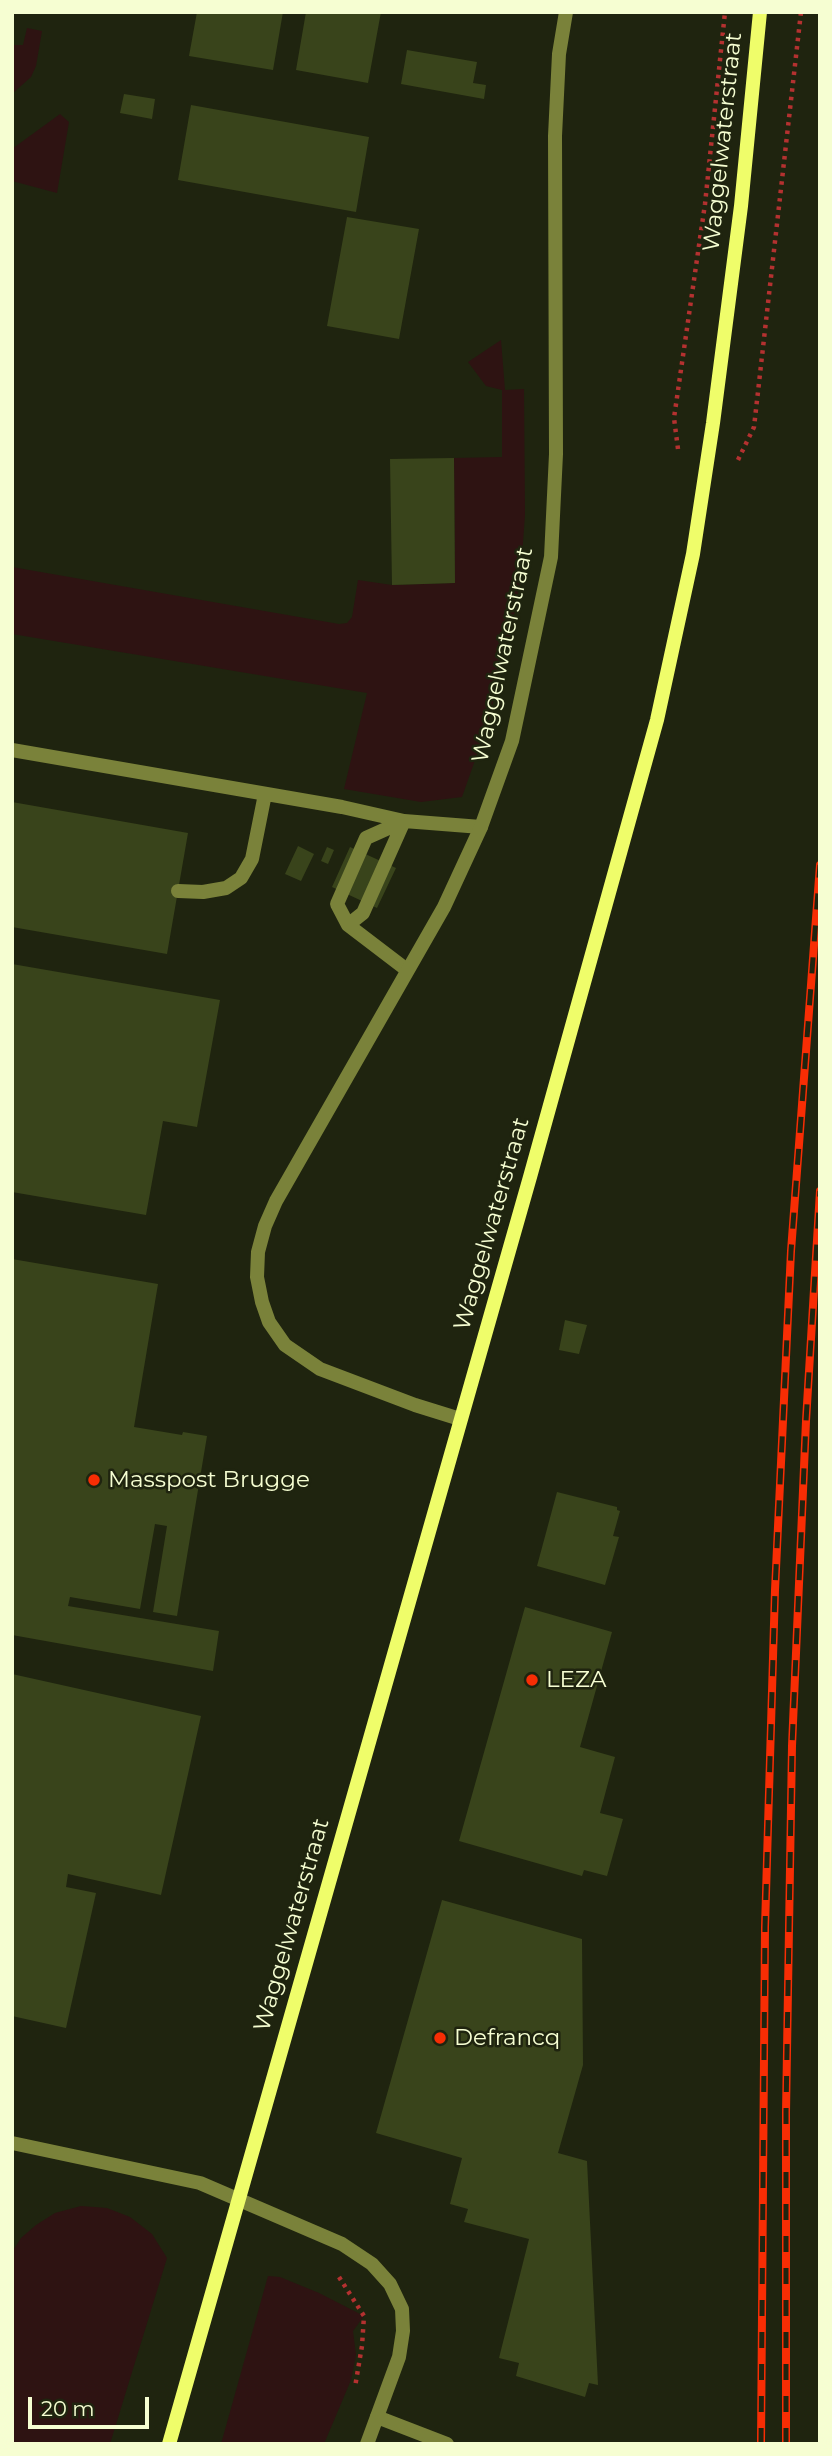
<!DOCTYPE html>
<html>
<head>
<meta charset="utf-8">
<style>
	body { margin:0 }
	#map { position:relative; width:832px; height:2456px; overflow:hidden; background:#1f240f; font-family:Montserrat,sans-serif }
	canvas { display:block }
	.frame { position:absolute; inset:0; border:14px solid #f6fed2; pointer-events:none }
	.scale { position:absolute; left:28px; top:2397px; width:121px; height:32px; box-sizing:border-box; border:4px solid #f6fed2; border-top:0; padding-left:9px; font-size:21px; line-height:24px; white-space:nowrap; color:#f6fed2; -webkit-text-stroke:5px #1f240f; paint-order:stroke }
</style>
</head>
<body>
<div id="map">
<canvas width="832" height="2456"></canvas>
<div class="frame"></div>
<div class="scale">20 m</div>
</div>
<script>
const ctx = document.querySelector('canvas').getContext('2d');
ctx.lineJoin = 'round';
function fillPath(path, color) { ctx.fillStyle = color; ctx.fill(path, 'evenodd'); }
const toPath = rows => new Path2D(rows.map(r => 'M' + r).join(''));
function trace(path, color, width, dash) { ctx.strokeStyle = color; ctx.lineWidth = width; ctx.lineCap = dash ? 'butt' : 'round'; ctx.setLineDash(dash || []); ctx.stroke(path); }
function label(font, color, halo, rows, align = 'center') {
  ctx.font = font + ' Montserrat,sans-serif'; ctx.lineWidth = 5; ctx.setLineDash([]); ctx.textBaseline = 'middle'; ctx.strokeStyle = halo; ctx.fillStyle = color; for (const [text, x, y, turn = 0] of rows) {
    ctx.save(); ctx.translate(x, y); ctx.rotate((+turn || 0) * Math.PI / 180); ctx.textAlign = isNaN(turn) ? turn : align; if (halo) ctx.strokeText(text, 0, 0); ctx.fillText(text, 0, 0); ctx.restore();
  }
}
fillPath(toPath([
	[27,28,42,31,36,66,31,77,12,94,12,45,23,45],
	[60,114,69,122,57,193,12,181,12,149],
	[501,340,505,390,524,389,525,515,520,583,508,647,486,729,462,797,421,802,344,789,367,693,12,634,12,567,339,624,347,623,352,617,358,580,392,585,455,583,454,458,502,457,502,390,486,386,468,362],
	[81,2206,107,2208,130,2217,152,2234,167,2258,110,2444,12,2444,12,2252,21,2238,36,2225,55,2213],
	[268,2276,280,2277,319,2293,364,2316,353,2331,356,2355,351,2380,324,2444,221,2444]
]), '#2e1312');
fillPath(toPath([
	[197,12,283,12,273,70,189,56],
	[306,12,381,12,368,83,296,70],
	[407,50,477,62,473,83,486,85,484,99,401,84],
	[124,94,155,99,152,119,120,113],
	[191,105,369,137,356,212,178,180],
	[347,217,419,229,399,339,327,326],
	[454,458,455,583,392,585,390,459],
	[12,802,188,833,167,954,12,927],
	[298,846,314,854,301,881,285,874],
	[327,847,334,850,328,864,321,861],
	[350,847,396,868,377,908,332,887],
	[12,964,220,1000,197,1127,163,1121,146,1215,12,1192],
	[12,1259,158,1284,134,1427,182,1435,183,1432,207,1436,177,1616,153,1612,167,1526,155,1524,140,1609,70,1597,68,1606,219,1631,213,1671,12,1635],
	[565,1320,587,1325,579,1354,559,1350],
	[557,1492,617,1507,617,1510,620,1511,613,1536,619,1537,605,1585,537,1566],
	[525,1607,612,1632,580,1747,615,1757,600,1813,623,1819,607,1876,584,1870,582,1876,459,1841],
	[12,1674,201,1716,161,1895,68,1874,66,1887,96,1893,66,2028,12,2016],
	[442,1900,582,1939,583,2065,558,2153,587,2161,598,2385,589,2383,585,2397,516,2376,519,2363,499,2358,529,2239,464,2222,468,2209,450,2204,462,2158,376,2133]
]), '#39441b');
trace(toPath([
	[678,449,674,418,705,204,725,12],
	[738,460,754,427,801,12],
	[339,2277,364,2316,362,2346,355,2387]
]), '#b43130', 4.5, [3.5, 5]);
trace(toPath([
	[12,750,342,807,404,821,363,913,348,925],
	[178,891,203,892,226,888,241,878,252,859,265,794],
	[407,970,348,925,337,904,366,838,404,821,481,827],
	[377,2417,447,2444]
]), '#7a823a', 14);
trace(toPath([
	[460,1419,415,1405,320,1369,285,1345,269,1322,262,1302,257,1277,258,1252,265,1226,276,1201,444,907,481,827,512,741,551,557,556,454,555,136,559,54,566,12],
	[12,2143,200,2183,342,2244,372,2264,390,2284,402,2309,403,2331,399,2357,367,2444]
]), '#7a823a', 14);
trace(toPath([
	[169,2444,530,1177,657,720,693,554,713,423,741,206,760,12]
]), '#effd6a', 14);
const rail = toPath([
	[761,2444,765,1927,775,1590,791,1251,820,865],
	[786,2444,786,2112,792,1746,806,1421,820,1191]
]);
trace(rail, '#f82d04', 8);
trace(rail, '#1f240f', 5, [16]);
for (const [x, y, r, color] of [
	[94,1480,7,"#f82d04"],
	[532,1680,7,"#f82d04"],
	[440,2038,7,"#f82d04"]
]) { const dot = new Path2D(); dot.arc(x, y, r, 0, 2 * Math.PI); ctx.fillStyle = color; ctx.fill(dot); trace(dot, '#1f240f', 2.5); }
label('23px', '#f6fed2', '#1f240f', [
	["Waggelwaterstraat",723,142,-84],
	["Waggelwaterstraat",503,655,-78],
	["Waggelwaterstraat",492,1224,-74],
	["Waggelwaterstraat",292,1925,-74]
]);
label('23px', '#f6fed2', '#1f240f', [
	["Masspost Brugge",108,1480],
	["LEZA",546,1680],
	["Defrancq",454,2038]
], 'left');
</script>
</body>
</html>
